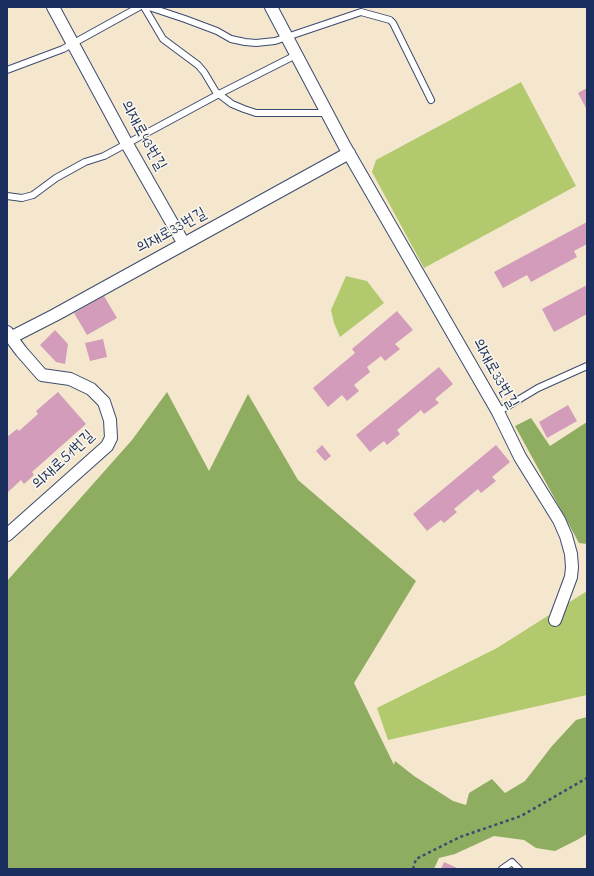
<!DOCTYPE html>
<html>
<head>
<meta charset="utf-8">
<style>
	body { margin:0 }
	#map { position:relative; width:594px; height:876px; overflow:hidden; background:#f4e7ce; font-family:"Indie Flower",sans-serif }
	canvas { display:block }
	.frame { position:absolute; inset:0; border:8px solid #1b2f5e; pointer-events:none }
</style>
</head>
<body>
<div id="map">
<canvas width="594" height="876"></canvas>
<div class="frame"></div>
</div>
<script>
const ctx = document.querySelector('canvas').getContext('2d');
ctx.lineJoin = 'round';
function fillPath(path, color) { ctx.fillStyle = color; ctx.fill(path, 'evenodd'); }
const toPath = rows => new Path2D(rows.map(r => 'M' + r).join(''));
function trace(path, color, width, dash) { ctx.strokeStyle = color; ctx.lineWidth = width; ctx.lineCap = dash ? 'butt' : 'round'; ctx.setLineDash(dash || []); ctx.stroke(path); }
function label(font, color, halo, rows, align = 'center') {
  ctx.font = font + ' "Indie Flower","Poor Story",sans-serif'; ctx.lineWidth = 3; ctx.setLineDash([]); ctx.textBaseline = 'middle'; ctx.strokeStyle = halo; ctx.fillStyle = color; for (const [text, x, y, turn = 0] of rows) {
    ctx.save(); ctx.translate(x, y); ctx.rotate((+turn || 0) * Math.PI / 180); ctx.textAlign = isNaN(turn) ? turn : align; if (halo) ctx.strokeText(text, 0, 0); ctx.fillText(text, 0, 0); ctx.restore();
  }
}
fillPath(toPath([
	[521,82,576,186,424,268,372,172,376,160],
	[346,276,367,281,384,303,340,337,334,323,331,310],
	[587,591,587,695,388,740,377,708,497,648]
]), '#b3c96e');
fillPath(toPath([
	[167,392,209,471,248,394,298,480,416,581,354,683,394,765,395,761,414,776,453,801,466,805,469,793,492,779,505,793,525,781,552,746,576,720,587,717,587,834,577,840,555,851,536,848,524,840,494,836,455,854,439,858,434,869,7,869,7,581,132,440],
	[531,418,550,446,587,422,587,544,579,543,515,426]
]), '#8ead61');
fillPath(toPath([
	[587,88,587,110,578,93],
	[587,222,587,244,574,251,577,257,531,282,527,275,503,288,494,272],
	[587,285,587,314,554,332,542,309],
	[104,296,117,318,87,335,74,313],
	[397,311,413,330,395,344,400,349,385,361,381,356,367,367,370,372,354,385,359,391,347,401,342,395,328,407,313,388,355,353,352,349],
	[55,330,68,344,65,364,56,362,40,345],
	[103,339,107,357,90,361,85,343],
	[439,367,453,384,435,399,439,403,424,414,421,410,397,430,400,434,387,445,384,441,370,452,356,435],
	[58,392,86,424,32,472,34,475,24,484,21,480,7,493,7,437,17,429,19,431,38,414,36,411],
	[568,405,577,421,547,438,539,422],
	[322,445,331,456,325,461,316,451],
	[496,445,510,462,492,477,496,481,481,493,478,489,454,509,457,512,444,523,441,520,427,531,413,514],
	[444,862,459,869,441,869]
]), '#d29cba');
const service = toPath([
	[144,7,163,39,198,65,204,72,216,92,232,104,244,109,256,113,327,113],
	[149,7,185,19,217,31,231,39,245,42,256,43,275,41,361,12,390,20,393,23,431,100],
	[7,70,63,49,139,7],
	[7,196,22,198,33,195,56,178,85,162,104,156,219,94,296,55],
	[498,412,538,388,587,366],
	[502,869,512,862,519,869]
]);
const minor = toPath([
	[53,7,127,144,184,244],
	[271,7,344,145,498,412,520,457,559,520,566,536,571,554,572,567,571,577,555,620],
	[7,332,21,351,42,375,70,379,91,389,104,402,110,420,111,438,107,446,7,535],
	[10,338,55,315,349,153]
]);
trace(service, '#3c4b6f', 8);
trace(minor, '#3c4b6f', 14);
trace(toPath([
	[413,869,416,859,460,837,521,816,587,778]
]), '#3c4b6f', 2.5, [3, 3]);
trace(service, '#fff', 6);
trace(minor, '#fff', 12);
label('16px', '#1b2f5e', '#fbf7ec', [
	["의재로43번길",142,136,61],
	["의재로33번길",172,232,-29],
	["의재로33번길",494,374,61],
	["의재로51번길",64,461,-43]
]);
</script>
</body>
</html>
